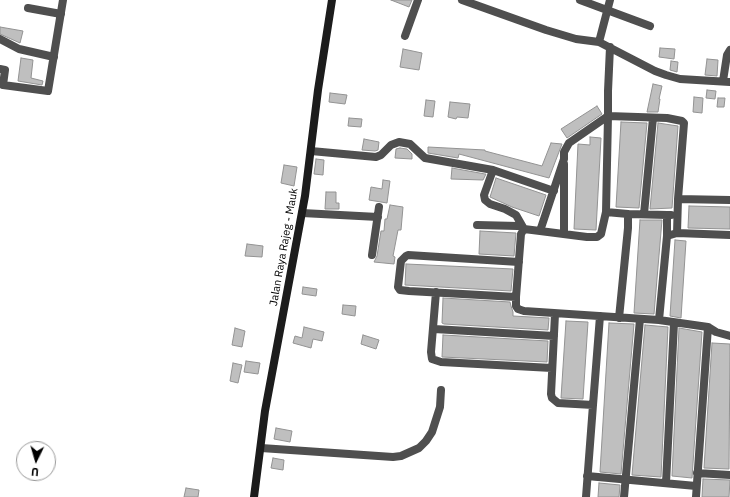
<!DOCTYPE html>
<html>
<head>
<meta charset="utf-8">
<style>
	body { margin:0 }
	#map { position:relative; width:730px; height:497px; overflow:hidden; background:#fff; font-family:"IBM Plex Sans",sans-serif }
	canvas { display:block }
	.north { position:absolute; left:16px; top:441px; width:40px; height:40px; box-sizing:border-box; background:#fff; border:1px solid #999; border-radius:50%; rotate:185deg; font-size:11px; font-weight:700; line-height:16px; text-align:center; color:#000 }
	.north::after { content:''; display:block; margin:auto; width:14px; height:18px; background:#000; clip-path:polygon(50% 0,100% 100%,50% 72%,0 100%) }
</style>
</head>
<body>
<div id="map">
<canvas width="730" height="497"></canvas>
<div class="north">U</div>
</div>
<script>
const ctx = document.querySelector('canvas').getContext('2d');
ctx.lineJoin = 'round';
function fillPath(path, color) { ctx.fillStyle = color; ctx.fill(path, 'evenodd'); }
const toPath = rows => new Path2D(rows.map(r => 'M' + r).join(''));
function trace(path, color, width, dash) { ctx.strokeStyle = color; ctx.lineWidth = width; ctx.lineCap = dash ? 'butt' : 'round'; ctx.setLineDash(dash || []); ctx.stroke(path); }
function label(font, color, halo, rows, align = 'center') {
  ctx.font = font + ' "IBM Plex Sans",sans-serif'; ctx.lineWidth = 3; ctx.setLineDash([]); ctx.textBaseline = 'middle'; ctx.strokeStyle = halo; ctx.fillStyle = color; for (const [text, x, y, turn = 0] of rows) {
    ctx.save(); ctx.translate(x, y); ctx.rotate((+turn || 0) * Math.PI / 180); ctx.textAlign = isNaN(turn) ? turn : align; if (halo) ctx.strokeText(text, 0, 0); ctx.fillText(text, 0, 0); ctx.restore();
  }
}
const building = toPath([
	[391,0,412,0,409,7,391,0],
	[0,27,23,31,20,43,0,34,0,27],
	[660,48,675,49,674,59,659,57,660,48],
	[403,49,422,53,419,70,400,67,403,49],
	[21,58,33,60,31,78,43,81,42,85,18,81,21,58],
	[707,59,718,60,717,76,705,75,707,59],
	[671,61,678,62,677,72,670,70,671,61],
	[653,84,662,86,659,99,660,99,658,112,647,112,653,84],
	[707,90,716,91,715,99,706,98,707,90],
	[330,93,347,95,345,104,329,102,330,93],
	[694,97,703,98,702,113,693,112,694,97],
	[718,98,725,98,724,107,717,107,718,98],
	[426,100,435,101,433,117,424,116,426,100],
	[450,102,470,104,468,118,457,117,456,119,448,117,450,102],
	[597,106,602,114,567,138,561,129,597,106],
	[349,118,362,119,361,127,348,126,349,118],
	[621,122,647,123,639,208,616,207,621,122],
	[658,123,678,126,672,208,650,209,658,123],
	[590,137,601,138,596,230,574,229,578,144,590,145,590,137],
	[364,139,379,142,378,150,375,151,362,150,364,139],
	[551,143,562,144,549,178,459,154,458,158,428,153,428,147,485,150,485,151,542,166,551,143],
	[400,148,407,149,412,154,412,159,395,158,396,149,400,148],
	[316,159,324,160,323,175,314,174,316,159],
	[284,165,297,167,294,186,281,183,284,165],
	[452,168,485,174,486,174,483,180,451,179,452,168],
	[496,178,546,195,539,216,512,207,490,197,496,178],
	[383,180,390,181,387,203,369,200,371,187,382,189,383,180],
	[326,192,336,192,336,203,339,203,339,209,325,209,326,192],
	[390,205,403,207,401,230,398,230,393,256,395,257,394,264,374,262,377,256,381,231,384,231,385,219,387,219,390,205],
	[689,206,730,207,730,229,688,228,689,206],
	[640,220,662,220,654,314,634,313,640,220],
	[480,231,516,233,514,256,479,254,480,231],
	[675,240,686,241,681,318,670,316,675,240],
	[247,244,263,246,262,257,245,256,247,244],
	[406,264,513,269,511,291,405,285,406,264],
	[303,287,317,289,316,296,302,294,303,287],
	[443,298,510,302,511,306,513,312,513,316,549,318,548,330,444,324,442,323,443,298],
	[343,305,356,306,355,316,342,314,343,305],
	[566,321,588,322,583,399,561,398,566,321],
	[609,323,634,324,621,474,600,472,609,323],
	[645,325,668,327,661,477,632,475,645,325],
	[304,327,324,332,322,341,313,339,311,348,293,343,295,336,302,338,304,327],
	[235,328,245,331,242,347,232,345,235,328],
	[679,328,702,332,692,478,672,476,679,328],
	[363,335,379,340,376,349,361,344,363,335],
	[443,335,548,341,547,362,442,357,443,335],
	[712,343,730,344,729,469,704,468,712,343],
	[246,361,260,363,258,374,244,372,246,361],
	[233,363,242,365,238,383,230,381,233,363],
	[276,428,292,431,290,442,274,439,276,428],
	[273,458,284,460,283,470,271,468,273,458],
	[703,479,730,480,729,497,702,497,703,479],
	[599,483,620,485,619,497,598,497,599,483],
	[186,488,199,490,198,497,184,497,186,488]
]);
fillPath(building, '#bfbfbf');
trace(building, '#939393', 1);
trace(toPath([
	[462,0,546,30,576,39,599,42,655,71,666,75,680,79,730,82],
	[580,0,650,26],
	[28,8,61,14],
	[405,36,418,0],
	[0,39,19,49,54,57],
	[599,42,610,0],
	[610,47,608,91,608,116,569,143,564,152,564,159,540,231,524,229,521,234,516,297,516,306,518,309,524,311,659,320,708,327,716,332,730,336],
	[0,69,5,70,3,85,48,91,63,0],
	[723,81,727,55,730,50],
	[311,151,376,157,381,155,391,145,399,142,410,144,425,158,493,170,484,195,485,200,490,204,505,209,516,215,524,229],
	[564,164,564,234],
	[493,170,554,191],
	[302,213,378,217],
	[628,214,667,215],
	[644,214,653,118],
	[477,225,518,226,521,224],
	[540,231,587,237,597,237,601,234,606,212],
	[677,233,678,199,730,200],
	[667,236,667,215,671,215],
	[372,255,379,207],
	[436,292,431,352,432,359,441,362,552,368],
	[516,297,409,291,400,290,398,287,401,261,406,256,408,255,519,262],
	[555,314,551,394,552,398,558,403,593,405,586,497],
	[619,318,628,228,628,214,606,212,608,116,667,118,682,121,684,123,678,199],
	[659,320,667,236,677,233,730,235],
	[434,329,554,336],
	[593,405,600,316],
	[261,448,393,457,401,456,419,448,426,441,432,432,440,407,441,390],
	[697,473,730,475],
	[587,476,696,486],
	[666,483,674,323],
	[624,497,640,319],
	[696,497,708,327]
]), '#4f4f4f', 8);
trace(toPath([
	[254,497,265,411,305,196,318,90,332,0]
]), '#1c1c1c', 8);
label('11px', '#000', '#fff', [
	["Jalan Raya Rajeg - Mauk",284,247,-80]
]);
</script>
</body>
</html>
